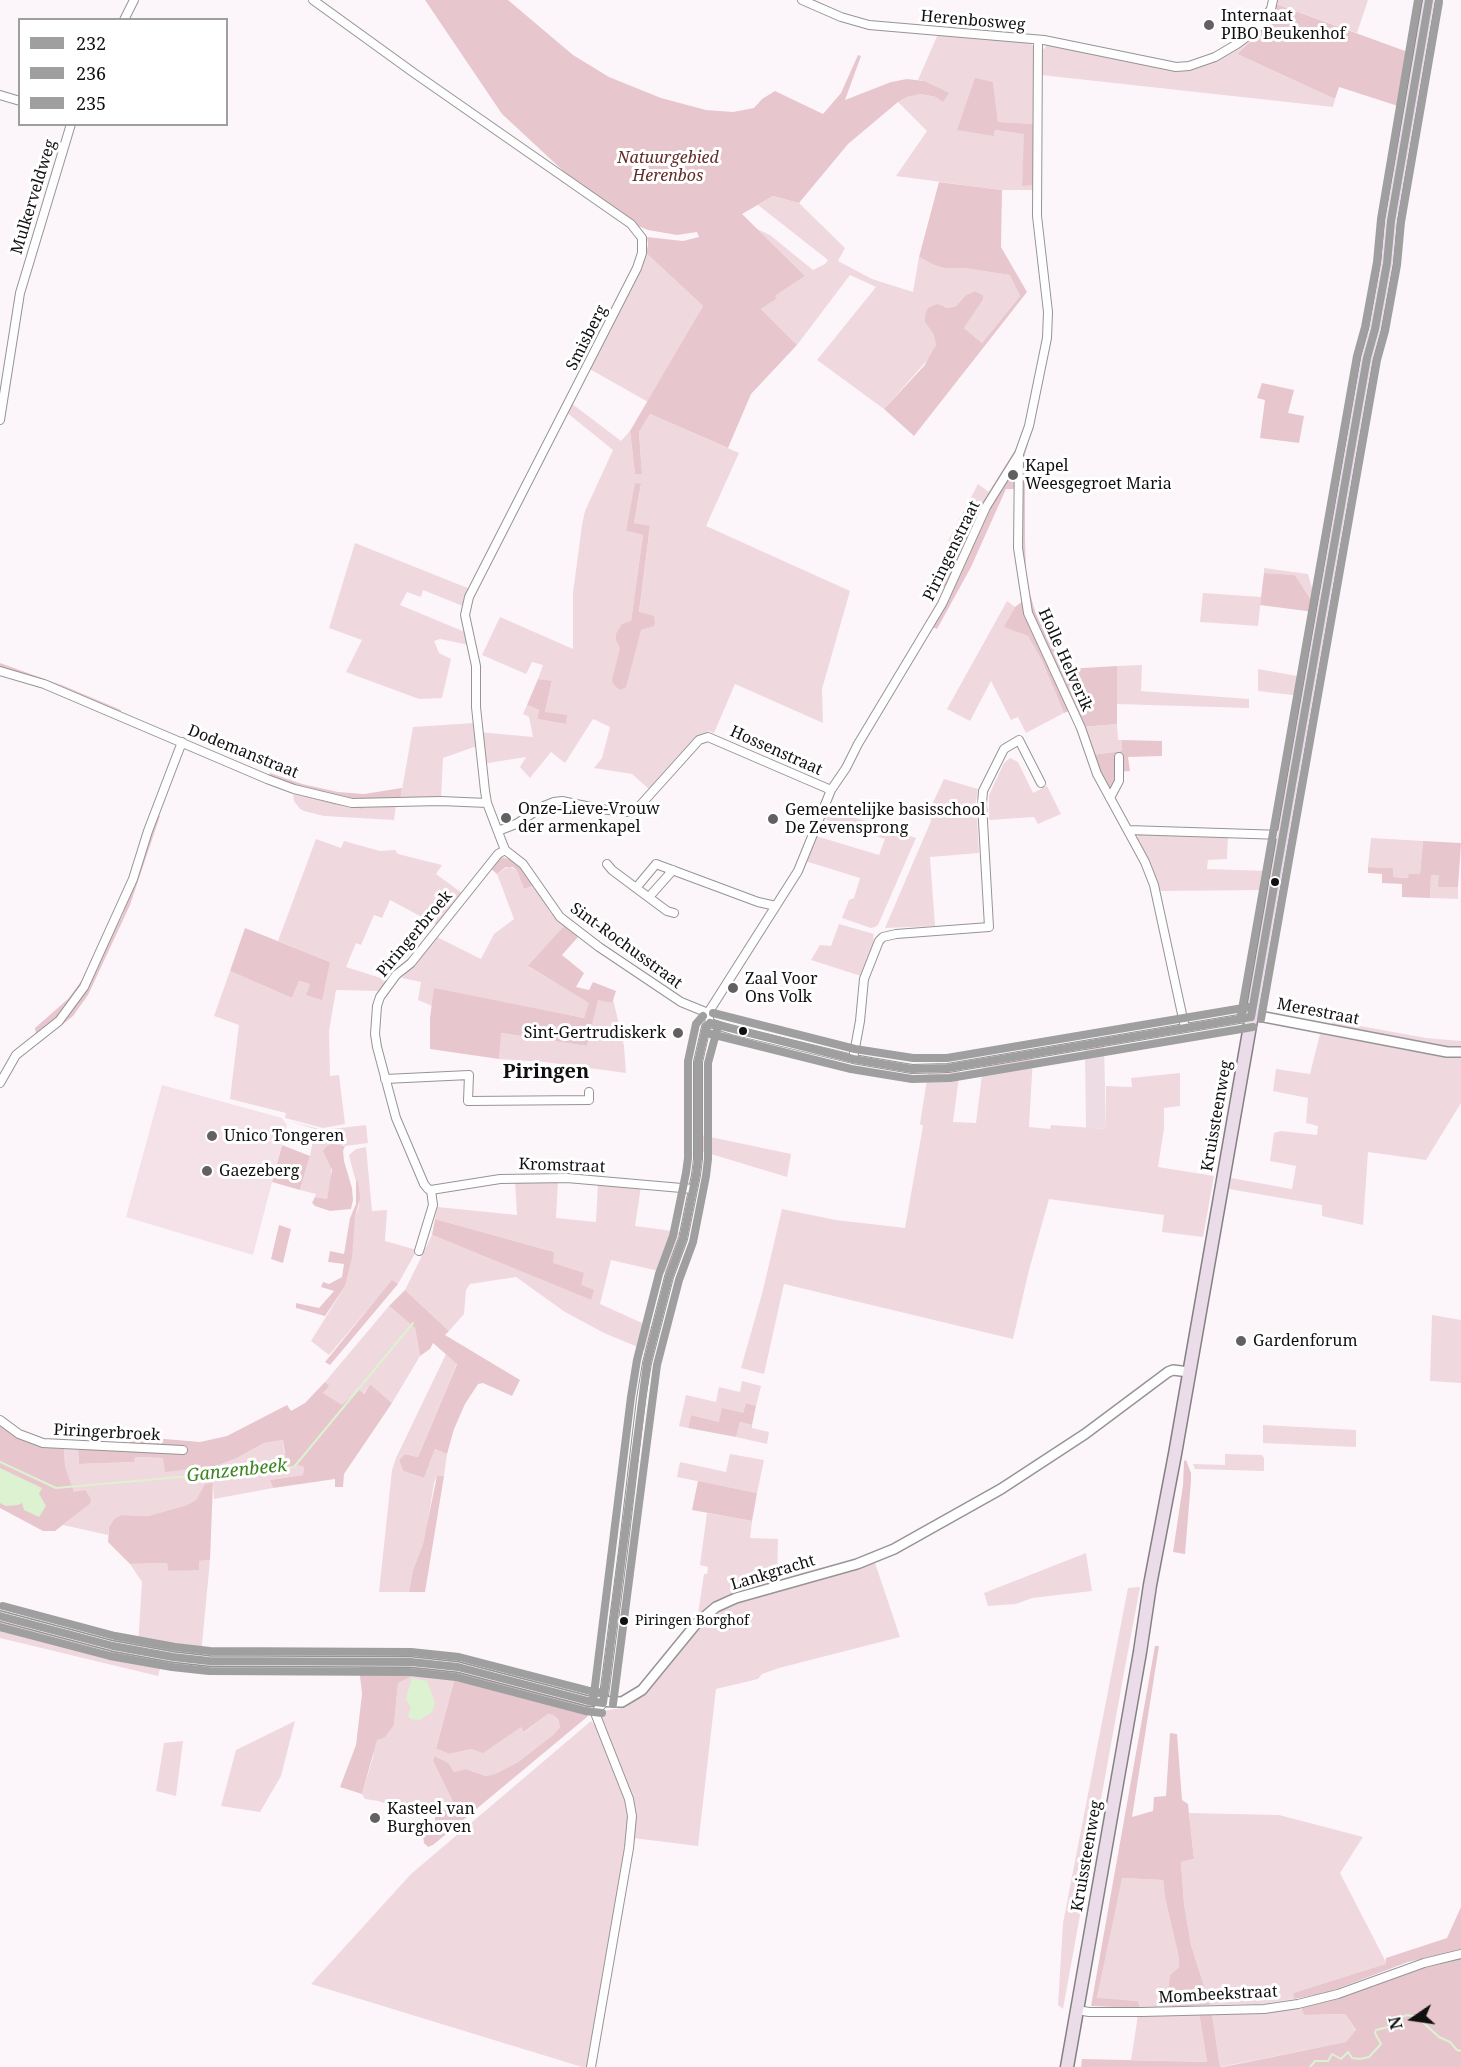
<!DOCTYPE html>
<html>
<head>
<meta charset="utf-8">
<style>
	body { margin:0 }
	#map { position:relative; width:1461px; height:2067px; overflow:hidden; background:#fcf6fb; font-family:"Noto Serif",serif }
	canvas { display:block }
	.legend { position:absolute; left:18px; top:18px; width:210px; height:108px; box-sizing:border-box; background:#fff; border:2px solid #9f9f9f; margin:0; padding:8px 10px; list-style:none; font-size:18px; color:#101010 }
	.legend li { display:flex; align-items:center; gap:12px; height:30px }
	.legend b { width:30px; border:2px solid #9f9f9f }
	.north { position:absolute; left:1383px; top:1989px; width:60px; height:60px; -webkit-text-stroke:4px #fff; paint-order:stroke; rotate:257deg; font-size:16px; font-weight:700; line-height:24px; text-align:center; color:#101010 }
	.north::after { content:''; display:block; margin:auto; width:21px; height:27px; background:#101010; clip-path:polygon(50% 0,100% 100%,50% 72%,0 100%) }
</style>
</head>
<body>
<div id="map">
<canvas width="1461" height="2067"></canvas>
<ul class="legend">
<li><b style="height:8px;background:#9f9f9f"></b>232</li>
<li><b style="height:8px;background:#9f9f9f"></b>236</li>
<li><b style="height:8px;background:#9f9f9f"></b>235</li>
</ul>
<div class="north">N</div>
</div>
<script>
const ctx = document.querySelector('canvas').getContext('2d');
ctx.lineJoin = 'round';
function fillPath(path, color) { ctx.fillStyle = color; ctx.fill(path, 'evenodd'); }
const toPath = rows => new Path2D(rows.map(r => 'M' + r).join(''));
function trace(path, color, width, dash) { ctx.strokeStyle = color; ctx.lineWidth = width; ctx.lineCap = dash ? 'butt' : 'round'; ctx.setLineDash(dash || []); ctx.stroke(path); }
function label(font, color, halo, rows, align = 'center') {
  ctx.font = font + ' "Noto Serif",serif'; ctx.lineWidth = 6; ctx.setLineDash([]); ctx.textBaseline = 'middle'; ctx.strokeStyle = halo; ctx.fillStyle = color; for (const [text, x, y, turn = 0] of rows) {
    ctx.save(); ctx.translate(x, y); ctx.rotate((+turn || 0) * Math.PI / 180); ctx.textAlign = isNaN(turn) ? turn : align; if (halo) ctx.strokeText(text, 0, 0); ctx.fillText(text, 0, 0); ctx.restore();
  }
}
fillPath(toPath([
	[1277,0,1368,0,1357,33,1276,4],
	[938,34,1028,41,1034,47,1034,124,998,122,993,82,994,135,995,130,1025,134,1022,185,1033,185,1034,190,1002,190,896,176,927,131,898,102,907,97,921,94,936,97,924,81,918,80],
	[1254,34,1256,35,1237,54,1335,99,1333,107,1041,75,1041,52,1047,45,1119,57,1198,66],
	[773,196,799,203,845,248,838,261,872,279,913,292,919,257,934,265,944,268,964,268,1011,275,1020,296,982,343,964,328,983,300,983,295,975,291,966,295,956,306,948,308,945,306,933,333,936,345,930,357,884,409,817,360,876,287,850,275,797,345,761,309,776,298,775,296,805,276,757,229,770,235,813,270,825,264,828,260,758,205],
	[646,253,703,306,648,402,588,368],
	[571,403,621,441,630,431,635,474,642,474,639,432,650,414,739,453,706,526,850,591,822,689,823,723,735,684,714,733,709,731,701,734,650,790,632,774,594,768,602,758,610,727,593,719,565,763,551,752,530,778,520,767,526,757,482,764,479,732,533,737,529,717,523,714,527,705,539,710,537,719,566,724,545,712,552,682,538,679,543,665,532,662,526,674,482,655,500,617,573,649,573,593,582,525,585,511,613,450,566,412],
	[636,483,641,485,634,523,650,527,639,613,648,628,641,630,638,637,619,654,631,621,643,535,626,531],
	[978,484,989,492,959,546,948,541],
	[355,543,470,589,463,606,423,590,421,597,407,592,400,605,465,632,469,645,440,639,434,641,439,653,451,659,442,698,419,699,346,672,362,640,329,628],
	[1264,568,1308,574,1314,595,1317,596,1316,601,1311,600,1295,575,1264,573],
	[1203,593,1261,597,1258,626,1200,622],
	[1007,601,1015,607,1005,627,1028,636,1042,661,1064,713,1026,733,1018,717,1011,720,991,681,970,721,947,709],
	[1142,665,1141,691,1249,699,1249,708,1116,704,1117,666],
	[1258,669,1303,677,1300,696,1258,691],
	[474,723,477,746,443,758,441,798,400,801,413,727],
	[1117,724,1118,740,1122,740,1122,751,1092,755,1082,727],
	[1010,758,1018,762,1033,793,1047,786,1061,814,1038,824,1034,817,989,820,989,795,1004,763],
	[944,779,978,789,976,801,979,853,930,857,935,926,885,928,931,821,929,811],
	[293,794,334,805,362,809,362,806,396,805,394,820,324,816,304,811,300,809,294,801],
	[826,808,916,838,878,925,875,927,871,928,842,918,849,900,854,898,860,878,805,861,816,836,879,855,885,839,822,818],
	[1141,833,1228,835,1227,859,1208,860,1207,869,1268,871,1265,890,1159,891,1152,870,1136,839],
	[1371,838,1423,841,1420,874,1409,878,1393,877,1393,868,1368,867],
	[316,839,341,848,344,841,380,851,395,850,398,854,442,865,436,874,462,893,437,925,390,900,382,918,374,915,361,945,356,943,346,967,387,980,379,991,336,990,329,1031,330,1076,339,1075,345,1124,323,1128,285,1118,286,1113,230,1099,239,1025,214,1016,230,971,292,998,299,981,310,984,306,995,330,962,278,941],
	[509,866,517,871,524,889,535,885,550,912,564,926,529,967,590,1003,584,1018,435,989,432,1006,418,1000,421,982,402,978,437,937,481,959,494,934,514,919,497,874],
	[1431,874,1439,875,1439,887,1458,887,1458,899,1430,898],
	[839,924,874,934,873,939,875,942,861,976,811,960,820,945,831,946],
	[598,999,611,1003,613,999,624,1046,626,1073,545,1062,499,1059,500,1033,587,1046],
	[1333,1021,1426,1038,1461,1041,1461,1049,1438,1048,1331,1026],
	[1320,1034,1438,1056,1461,1058,1461,1103,1426,1160,1368,1152,1363,1225,1322,1216,1322,1205,1229,1189,1231,1178,1292,1189,1296,1166,1270,1161,1274,1133,1281,1131,1317,1135,1318,1126,1306,1123,1308,1098,1273,1091,1276,1069,1310,1074],
	[1033,1057,1029,1127,1050,1129,1051,1125,1106,1129,1106,1086,1132,1087,1131,1078,1180,1073,1180,1106,1164,1108,1164,1129,1158,1167,1214,1176,1203,1237,1162,1232,1164,1215,1049,1199,1029,1270,1013,1339,784,1284,764,1374,741,1368,762,1294,782,1209,836,1220,905,1228,923,1126,920,1124,928,1073,960,1069,953,1122,976,1123,983,1066],
	[285,1120,323,1130,366,1125,368,1143,345,1146,343,1144,331,1166,331,1180,327,1199,315,1197,316,1194,300,1190,310,1156,315,1129],
	[701,1135,791,1154,787,1177,701,1151],
	[366,1147,372,1211,387,1210,385,1241,417,1250,398,1284,392,1281,329,1355,311,1341,345,1286,355,1217,359,1206,358,1180,356,1181,354,1175,349,1155,356,1149],
	[515,1181,558,1181,556,1218,596,1222,598,1183,641,1186,635,1226,680,1232,667,1273,611,1260,600,1304,651,1327,645,1350,604,1333,565,1312,516,1277,470,1284,466,1290,464,1314,449,1331,405,1290,432,1235,591,1300,581,1285,552,1263,554,1252,435,1219,437,1207,517,1215],
	[389,1306,415,1328,420,1356,392,1403,370,1384,363,1394,357,1389,342,1406,323,1393,328,1386,325,1382],
	[1432,1315,1461,1320,1461,1383,1430,1381],
	[446,1354,457,1363,418,1457,405,1454,399,1460,403,1471,424,1478,435,1449,447,1454,444,1476,437,1476,434,1483,427,1526,423,1544,413,1570,409,1592,379,1592,392,1470,396,1458],
	[742,1381,761,1386,756,1406,746,1403,743,1413,719,1422,691,1415,688,1428,679,1426,686,1395,716,1402,719,1387,740,1392],
	[740,1422,752,1425,752,1428,769,1432,767,1444,736,1437],
	[1263,1425,1356,1430,1356,1447,1263,1443],
	[283,1440,284,1452,290,1467,297,1465,304,1467,303,1475,270,1480,273,1488,214,1499,213,1483,197,1499,187,1505,148,1516,121,1515,114,1519,109,1527,108,1535,63,1525,90,1504,74,1493,65,1466,64,1447,78,1448,79,1464,134,1462,134,1457,164,1458,165,1471,216,1466,237,1458,264,1443],
	[730,1454,764,1460,757,1493,677,1477,680,1462,726,1472],
	[1225,1454,1262,1455,1264,1458,1264,1471,1195,1469,1193,1464,1225,1465],
	[707,1513,752,1521,750,1538,778,1539,777,1580,723,1599,698,1614,704,1574,707,1574,708,1567,700,1565],
	[1086,1553,1092,1591,1032,1598,1016,1604,988,1606,984,1593],
	[210,1560,201,1655,138,1646,142,1582,130,1564,167,1563,168,1571,199,1569,199,1561],
	[875,1563,900,1637,779,1668,762,1674,758,1679,716,1689,698,1846,633,1838,634,1816,600,1718,603,1711,626,1707,642,1696,692,1636,709,1619,727,1606],
	[1140,1587,1123,1678,1063,2009,1058,2005,1063,1923,1128,1588],
	[0,1621,141,1657,162,1661,158,1676,0,1638],
	[409,1666,457,1670,436,1747,449,1754,472,1749,521,1726,525,1732,548,1714,553,1715,558,1719,560,1727,553,1735,518,1762,495,1774,486,1776,466,1769,454,1772,434,1756,433,1761,453,1802,445,1810,435,1814,428,1813,416,1800,401,1809,378,1801,365,1799,362,1794,373,1757,374,1746,377,1739,385,1736,394,1725,398,1683,408,1677],
	[295,1721,281,1776,260,1812,221,1806,236,1750],
	[591,1721,598,1727,626,1799,629,1829,589,2067,582,2067,311,1984,411,1874],
	[183,1741,176,1796,156,1791,164,1743],
	[1189,1813,1279,1815,1363,1837,1340,1873,1387,1964,1293,1993,1294,1999,1261,2004,1210,2005,1191,1945,1184,1904,1181,1862,1194,1859],
	[1121,1878,1163,1880,1165,1898,1179,1958,1179,1967,1170,1975,1168,1989,1172,2007,1140,2008,1138,2001,1097,1999],
	[1301,2006,1305,2015,1345,2014,1356,2031,1347,2042,1220,2067,1212,2014],
	[1199,2013,1207,2062,1131,2060,1138,2015]
]), '#f0d8df');
fillPath(toPath([
	[425,0,508,0,573,55,609,77,661,98,706,110,733,112,754,108,762,99,775,91,823,114,841,93,858,55,861,56,845,100,891,82,907,79,924,81,949,93,943,102,936,97,921,94,907,97,898,102,848,144,799,203,773,196,742,214,805,276,775,296,777,298,761,309,797,345,751,394,728,448,650,414,639,432,642,474,635,474,630,431,703,306,646,253,648,245,647,237,683,241,699,237,697,232,677,235,648,230,638,226,573,180,502,114],
	[1276,4,1408,52,1401,107,1339,87,1335,99,1237,54,1257,35,1268,20],
	[975,78,993,82,998,122,1034,124,1033,185,1022,186,1024,134,995,130,994,136,957,130],
	[939,182,1002,190,1001,247,1027,292,914,436,884,409,924,366,936,345,933,333,925,322,925,315,928,308,937,304,948,308,956,306,966,295,975,291,983,295,983,300,964,328,982,343,1020,296,1010,275,964,268,944,268,934,265,919,257],
	[1262,383,1294,390,1288,413,1304,416,1299,443,1260,438,1265,400,1257,398],
	[1028,443,1025,454,1025,538,1026,572,1030,594,1035,611,1067,669,1117,666,1117,724,1082,727,1074,709,1064,713,1042,661,1028,636,1004,627,1015,607,1027,598,1024,580,1015,489,1006,489,971,567,937,629,932,627,952,592,939,584,977,511,1015,450,1022,453],
	[635,483,641,484,634,523,650,526,639,612,654,616,655,622,654,626,641,630,626,687,620,690,614,685,612,680,620,648,616,640,616,634,622,624,631,621,643,535,626,531],
	[1264,573,1295,575,1311,600,1316,601,1314,612,1260,605],
	[0,663,64,686,121,710,120,714,0,668],
	[538,679,552,681,545,712,567,715,566,724,537,719,539,710,527,705],
	[1122,740,1162,741,1162,756,1128,757,1130,771,1116,772,1113,786,1108,792,1092,755,1122,751],
	[270,773,302,784,338,792,364,794,402,788,400,801,362,803,362,809,334,805,293,794,295,788,269,777],
	[157,815,160,816,130,905,88,995,73,1016,38,1044,35,1028,68,999,82,980,99,943,106,946,122,916],
	[1423,841,1461,843,1458,887,1438,887,1439,875,1431,875,1430,898,1402,897,1402,884,1382,883,1382,874,1368,873,1368,867,1393,868,1393,877,1408,878,1409,874,1420,874],
	[501,857,516,861,526,871,535,885,524,889,517,871,513,867,506,867,497,874,490,868],
	[564,926,578,937,562,955,584,973,576,987,589,990,593,982,616,991,612,1003,598,1000,587,1046,501,1033,499,1059,430,1049,430,1018,434,988,584,1018,589,1003,528,966],
	[245,928,330,962,322,1000,306,995,310,984,299,981,292,998,230,971],
	[332,1144,345,1146,343,1151,344,1161,352,1188,353,1200,351,1209,330,1211,315,1206,312,1203,315,1197,327,1199,332,1170,323,1151,327,1146],
	[282,1145,310,1156,300,1190,272,1182],
	[358,1180,360,1198,355,1217,352,1257,345,1286,325,1316,296,1308,296,1303,319,1308,334,1291,321,1287,323,1282,329,1284,342,1277,344,1264,328,1262,330,1251,344,1254,350,1218,356,1204,356,1181],
	[435,1219,554,1252,553,1263,584,1273,581,1285,594,1290,591,1300,432,1235],
	[279,1225,291,1229,283,1263,271,1259],
	[392,1280,398,1284,330,1365,325,1362],
	[405,1290,449,1331,445,1335,520,1380,512,1396,483,1383,478,1384,465,1404,454,1429,447,1454,435,1449,424,1478,403,1471,399,1460,405,1454,418,1457,457,1364,433,1343,430,1349,420,1356,415,1328,389,1306],
	[325,1382,329,1386,323,1393,342,1405,358,1389,364,1394,370,1384,392,1403,344,1474,343,1487,335,1487,335,1479,273,1488,270,1480,303,1475,304,1467,297,1465,287,1468,283,1440,264,1443,237,1458,216,1466,165,1472,163,1458,135,1457,134,1462,79,1464,78,1448,130,1449,130,1436,200,1442,227,1436,287,1405,291,1411,305,1403],
	[746,1403,756,1406,752,1425,740,1422,736,1437,688,1428,691,1415,719,1422,722,1408,743,1413],
	[0,1424,21,1438,64,1447,65,1466,74,1492,85,1490,91,1499,90,1504,55,1531,43,1531,0,1508],
	[1186,1460,1191,1473,1191,1481,1185,1554,1173,1552,1183,1485,1184,1461],
	[437,1476,444,1476,425,1592,409,1592,413,1570,423,1544],
	[698,1481,757,1493,752,1521,692,1510],
	[213,1483,210,1560,199,1561,199,1570,168,1571,167,1563,130,1564,108,1542,109,1527,114,1519,121,1515,148,1516,187,1505,197,1499,205,1484],
	[1155,1646,1159,1646,1132,1817,1153,1811,1154,1797,1166,1796,1170,1733,1177,1734,1182,1800,1188,1804,1194,1859,1181,1862,1184,1904,1191,1945,1210,2005,1172,2007,1168,1989,1170,1975,1179,1967,1179,1958,1165,1898,1163,1880,1122,1878,1097,1998,1138,2001,1140,2008,1091,2006],
	[409,1666,412,1676,398,1683,394,1725,385,1737,377,1740,362,1794,340,1787,356,1745,362,1694,359,1667],
	[457,1670,590,1704,591,1708,587,1717,433,1845,428,1847,424,1843,423,1836,435,1824,435,1814,445,1810,453,1802,433,1761,434,1756,448,1763,454,1772,466,1769,486,1776,495,1774,518,1762,553,1735,560,1727,558,1719,553,1715,548,1714,524,1732,521,1727,483,1753,472,1749,449,1754,436,1748],
	[1461,1907,1461,1950,1408,1962,1326,1993,1294,1999,1293,1993,1386,1964,1386,1958,1447,1938],
	[1461,1957,1461,2067,1223,2067,1346,2042,1356,2030,1345,2014,1304,2015,1301,2006,1444,1960],
	[1199,2013,1212,2014,1220,2067,1081,2067,1082,2059,1207,2062]
]), '#e7c7cd');
fillPath(toPath([
	[1104,1046,1106,1129,1086,1128,1085,1049]
]), '#eddce3');
fillPath(toPath([
	[162,1085,282,1118,287,1125,253,1255,126,1217]
]), '#f5e2e9');
fillPath(toPath([
	[0,1468,42,1488,39,1494,46,1506,39,1517,24,1510,22,1503,18,1505,6,1506,0,1503],
	[412,1678,427,1681,435,1703,432,1712,420,1720,411,1719,408,1716,411,1707,406,1700,407,1694]
]), '#dcf2d0');
trace(toPath([
	[0,1462,56,1488,294,1467,413,1323],
	[1310,2067,1315,2061,1328,2061,1332,2054,1341,2059,1348,2052,1352,2058,1360,2059,1369,2057,1381,2044,1375,2033,1376,2030,1392,2026,1400,2027,1402,2025,1402,2017,1407,2015,1417,2017,1439,2037,1450,2042,1457,2050,1461,2051]
]), '#dcf2d0', 2);
const minor = toPath([
	[313,0,414,73,631,224,642,238,642,253,637,268,469,597,465,615,476,666,476,707,485,791,487,803,505,850,523,864,560,917,599,947,681,1002,708,1013],
	[802,0,841,17,869,25,1044,40,1176,67,1189,66,1215,57,1237,44,1256,30,1271,9,1273,0],
	[124,20,134,0],
	[0,95,20,101],
	[0,420,20,293,71,124],
	[1019,456,1018,548,1028,613,1081,728,1097,774,1145,862,1154,885,1185,1028],
	[0,671,44,684,267,779,294,789,352,803,441,801,487,803],
	[1110,798,1119,781,1119,757],
	[1128,830,1283,835],
	[498,831,516,824,544,806,554,802,562,801,600,809,627,812,636,810,699,740,708,737,831,790],
	[607,864,612,870,636,888,667,911,674,913],
	[636,888,656,864,758,902,776,906],
	[649,897,673,870],
	[710,1023,708,1013,798,871,831,790,846,768,858,744,942,604,986,507,1019,454,1029,426,1047,338,1048,312,1037,216,1038,40],
	[710,1023,732,1030,853,1059,912,1069,948,1068,1251,1017],
	[853,1059,860,1021,864,979,879,941,883,937,896,934,989,927,982,804,983,791,1004,749,1019,740,1041,783],
	[385,1079,469,1075,468,1101,589,1100,589,1092],
	[0,1083,16,1055,59,1021,84,987,133,879,148,831,182,742],
	[431,1190,500,1179,567,1178,693,1189],
	[419,1251,433,1205,431,1190,428,1189,424,1184,396,1118,377,1047,375,1034,377,1006,380,997,396,975,411,963,498,854,505,850],
	[0,1420,19,1434,43,1443,183,1450],
	[1077,2010,1089,2012,1142,2012,1264,2009,1298,2004,1338,1994,1424,1963,1461,1954],
	[591,2067,629,1848,632,1816,629,1799,595,1713,603,1703,623,1551,641,1399,647,1363,669,1277,683,1239,696,1175,698,1159,698,1062,706,1027,710,1023]
]);
const tertiary = toPath([
	[1251,1017,1259,1016,1447,1052,1461,1052],
	[0,1616,113,1646,173,1657,209,1661,411,1662,458,1667,588,1701,622,1702,642,1690,696,1624,716,1607,736,1598,857,1564,894,1549,1001,1489,1085,1434,1168,1372,1173,1370,1189,1372]
]);
const primary = toPath([
	[1067,2067,1140,1652,1150,1585,1175,1454,1367,358,1375,329,1387,263,1391,221,1429,0]
]);
trace(minor, '#969496', 10);
trace(tertiary, '#969496', 12);
trace(primary, '#848183', 15);
trace(minor, '#fffefe', 8);
trace(tertiary, '#fffefe', 9);
trace(primary, '#ebdcea', 12);
trace(toPath([
	[1251,1017,1367,358,1375,329,1387,263,1391,221,1429,0],
	[710,1023,853,1059,912,1069,948,1068,1251,1017],
	[0,1616,113,1646,173,1657,209,1661,411,1662,458,1667,588,1701,603,1703],
	[603,1703,647,1363,669,1277,683,1239,696,1175,698,1159,698,1062,706,1027,710,1023]
]), '#9f9f9f', 8);
trace(toPath([
	[1261,1019,1377,360,1385,331,1397,265,1401,222,1439,2],
	[707,1033,851,1069,912,1079,950,1078,1253,1027],
	[0,1627,110,1656,172,1667,209,1671,410,1672,456,1677,585,1711,602,1713],
	[613,1704,657,1365,679,1280,693,1242,706,1176,708,1159,708,1063,717,1030]
]), '#9f9f9f', 8);
trace(toPath([
	[713,1013,855,1049,913,1058,947,1058,1249,1007],
	[1241,1015,1357,356,1365,327,1377,262,1381,219,1418,0],
	[3,1606,115,1636,175,1647,210,1651,411,1652,459,1657,590,1691,604,1693],
	[593,1702,631,1397,637,1360,659,1274,673,1236,686,1173,688,1158,688,1061,696,1024,703,1016]
]), '#9f9f9f', 8);
for (const [x, y, r, color] of [
	[1209,25,6,"#636062"],
	[1013,475,6,"#636062"],
	[506,818,6,"#636062"],
	[773,819,6,"#636062"],
	[1275,882,5,"#101010"],
	[733,988,6,"#636062"],
	[743,1031,5,"#101010"],
	[678,1033,6,"#636062"],
	[212,1136,6,"#636062"],
	[207,1171,6,"#636062"],
	[1241,1341,6,"#636062"],
	[624,1621,5,"#101010"],
	[375,1818,6,"#636062"]
]) { const dot = new Path2D(); dot.arc(x, y, r, 0, 2 * Math.PI); ctx.fillStyle = color; ctx.fill(dot); trace(dot, '#fff', 2); }
label('14px', '#101010', '#fff', [
	["Piringen Borghof",635,1621]
], 'left');
label('16px', '#101010', '#fff', [
	["Internaat",1221,16],
	["PIBO Beukenhof",1221,34],
	["Kapel",1025,466],
	["Weesgegroet Maria",1025,484],
	["Onze-Lieve-Vrouw",518,809],
	["der armenkapel",518,827],
	["Gemeentelijke basisschool",785,810],
	["De Zevensprong",785,828],
	["Zaal Voor",745,979],
	["Ons Volk",745,997],
	["Sint-Gertrudiskerk",666,1033,"right"],
	["Unico Tongeren",224,1136],
	["Gaezeberg",219,1171],
	["Gardenforum",1253,1341],
	["Kasteel van",387,1809],
	["Burghoven",387,1827]
], 'left');
label('16px', '#101010', '#fff', [
	["Herenbosweg",973,21,5],
	["Mulkerveldweg",34,197,-73],
	["Smisberg",587,338,-63],
	["Piringenstraat",952,551,-64],
	["Holle Helverik",1065,660,66],
	["Hossenstraat",776,751,24],
	["Dodemanstraat",243,752,22],
	["Piringerbroek",415,934,-50],
	["Sint-Rochusstraat",626,946,36],
	["Merestraat",1318,1012,11],
	["Kruissteenweg",1217,1116,-80],
	["Kromstraat",562,1166,2],
	["Piringerbroek",107,1433,3],
	["Lankgracht",773,1573,-17],
	["Kruissteenweg",1087,1856,-80],
	["Mombeekstraat",1218,1995,-3]
]);
label('italic 16px', '#632b25', '#fff', [
	["Natuurgebied",668,158],
	["Herenbos",668,176]
]);
label('italic 18px', '#3b8420', '#fff', [
	["Ganzenbeek",237,1471,-6]
]);
label('bold 20px', '#101010', '#fff', [
	["Piringen",546,1072]
]);
</script>
</body>
</html>
